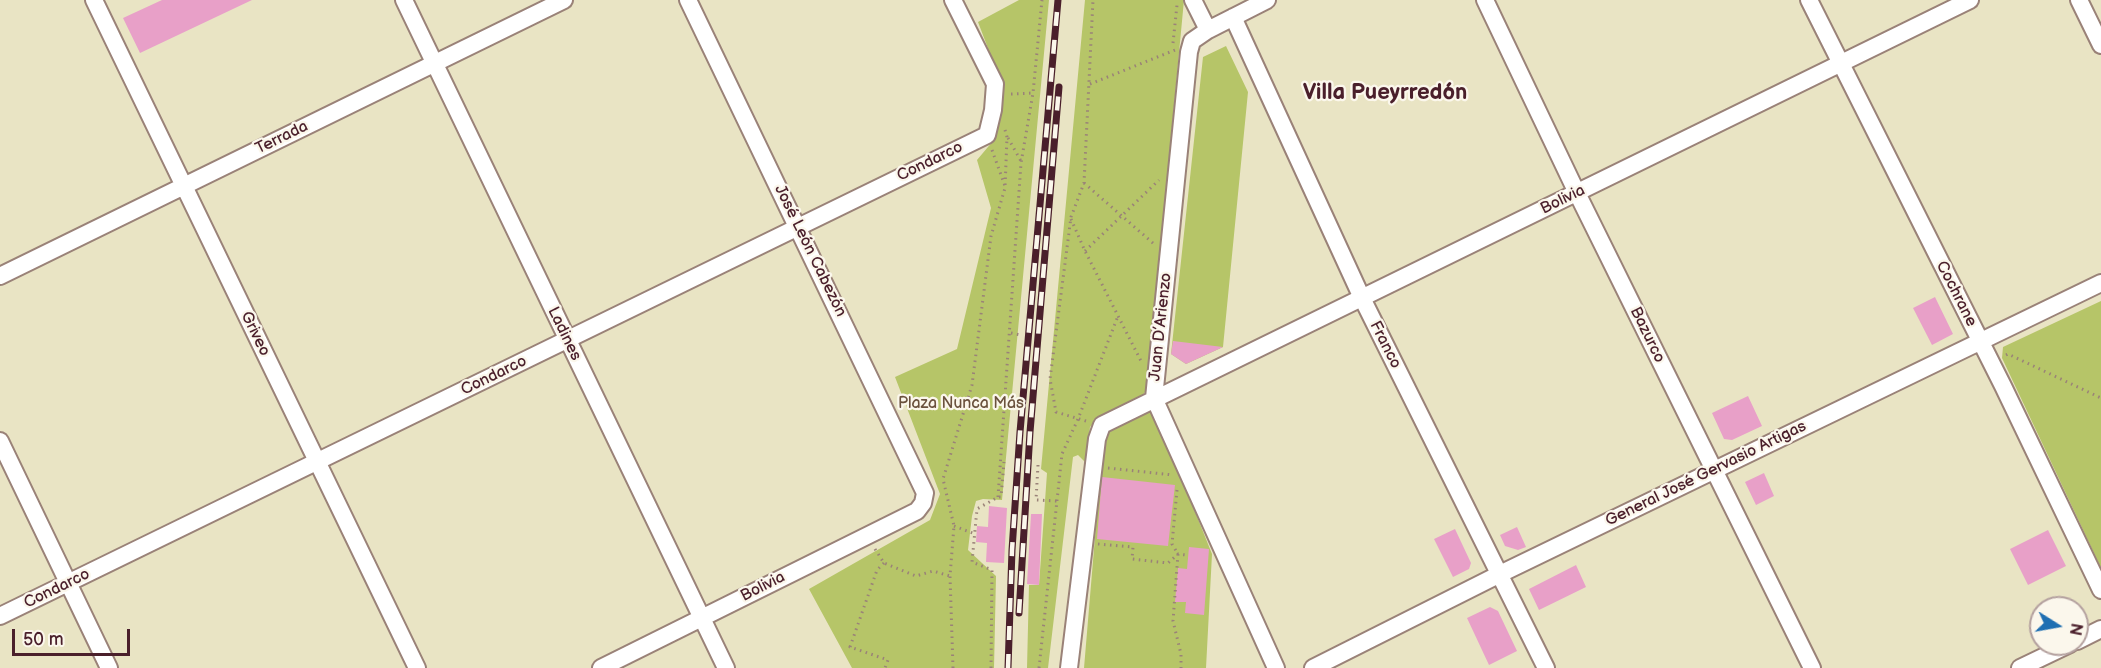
<!DOCTYPE html>
<html>
<head>
<meta charset="utf-8">
<style>
	body { margin:0 }
	#map { position:relative; width:2101px; height:668px; overflow:hidden; background:#e9e4c4; font-family:"Balsamiq Sans",sans-serif }
	canvas { display:block }
	.north { position:absolute; left:2029px; top:596px; width:60px; height:60px; box-sizing:border-box; background:#fbf7ec; border:2px solid #b4a19f; border-radius:50%; rotate:101deg; font-size:16px; font-weight:700; line-height:24px; text-align:center; color:#4a1f2b }
	.north::after { content:''; display:block; margin:auto; width:21px; height:27px; background:#1f6fb2; clip-path:polygon(50% 0,100% 100%,50% 72%,0 100%) }
	.scale { position:absolute; left:12px; top:629px; width:118px; height:27px; box-sizing:border-box; border:3px solid #4a1f2b; border-top:0; padding-left:8px; font-size:18px; line-height:21px; white-space:nowrap; color:#4a1f2b; -webkit-text-stroke:4px #fbf7ec; paint-order:stroke }
</style>
</head>
<body>
<div id="map">
<canvas width="2101" height="668"></canvas>
<div class="north">N</div>
<div class="scale">50 m</div>
</div>
<script>
const ctx = document.querySelector('canvas').getContext('2d');
ctx.lineJoin = 'round';
function fillPath(path, color) { ctx.fillStyle = color; ctx.fill(path, 'evenodd'); }
const toPath = rows => new Path2D(rows.map(r => 'M' + r).join(''));
function trace(path, color, width, dash) { ctx.strokeStyle = color; ctx.lineWidth = width; ctx.lineCap = dash ? 'butt' : 'round'; ctx.setLineDash(dash || []); ctx.stroke(path); }
function label(font, color, halo, rows, align = 'center') {
  ctx.font = font + ' "Balsamiq Sans",sans-serif'; ctx.lineWidth = 4.5; ctx.setLineDash([]); ctx.textBaseline = 'middle'; ctx.strokeStyle = halo; ctx.fillStyle = color; for (const [text, x, y, turn = 0] of rows) {
    ctx.save(); ctx.translate(x, y); ctx.rotate((+turn || 0) * Math.PI / 180); ctx.textAlign = isNaN(turn) ? turn : align; if (halo) ctx.strokeText(text, 0, 0); ctx.fillText(text, 0, 0); ctx.restore();
  }
}
fillPath(toPath([
	[1019,0,1049,0,1002,500,983,499,976,501,972,516,968,550,996,576,994,668,852,668,809,589,930,520,940,494,895,377,957,349,991,208,977,160,993,141,1001,97,1000,80,978,22],
	[1085,0,1184,0,1147,390,1140,398,1098,419,1090,427,1086,463,1078,455,1073,457,1048,668,1027,668,1029,585,1039,585,1047,473,1041,469],
	[1226,46,1248,92,1223,347,1186,364,1171,354,1203,57],
	[2101,301,2101,568,2002,358,2003,347],
	[1149,408,1184,484,1212,554,1206,668,1084,668,1103,442,1109,430]
]), '#b6c568');
fillPath(toPath([
	[162,0,252,0,140,53,123,18],
	[1935,297,1953,334,1932,345,1913,308],
	[1173,341,1223,347,1186,364,1171,354],
	[1748,396,1762,426,1732,440,1724,439,1712,413],
	[1764,473,1774,496,1756,505,1745,482],
	[1102,477,1175,485,1168,546,1097,539],
	[989,506,1007,508,1004,563,986,562,987,543,976,542,977,526,988,527],
	[1031,514,1042,514,1039,585,1027,584],
	[1517,527,1526,547,1518,550,1505,546,1500,535],
	[1455,529,1471,563,1469,569,1453,577,1434,539],
	[2048,530,2066,566,2028,585,2010,549],
	[1189,547,1209,549,1204,615,1185,613,1186,602,1175,602,1178,568,1187,569],
	[1576,565,1586,587,1539,610,1529,589],
	[1490,607,1498,611,1517,651,1489,665,1467,618]
]), '#e8a0c8');
const minor = toPath([
	[94,0,417,668],
	[404,0,726,668],
	[1193,0,1208,30],
	[1485,0,1577,193,1812,668],
	[1809,0,2003,386,2101,590],
	[2079,0,2101,45],
	[1233,17,1362,298,1546,668],
	[0,276,564,0],
	[1154,398,1189,52,1192,41,1208,30,1267,0],
	[1154,398,1276,668],
	[0,441,109,668],
	[0,616,987,135,993,110,995,84,953,0],
	[2077,641,2101,629],
	[601,668,917,511,923,503,925,493,688,0],
	[1069,668,1097,439,1102,425,1970,0],
	[1313,668,1500,574,2101,283],
	[2020,668,2070,644]
]);
trace(minor, '#9a8278', 20);
trace(toPath([
	[1173,43,1177,5],
	[1090,84,1175,50],
	[1011,94,1033,93],
	[1008,138,1021,161],
	[992,150,1005,186],
	[1084,183,1154,244],
	[1071,219,1085,251,1141,361],
	[1085,251,1159,180],
	[1011,333,1021,335],
	[2006,355,2008,354,2101,398],
	[1086,421,1056,412,1050,379,1071,217,1084,183,1093,0],
	[1038,465,1036,500,1057,501],
	[1108,468,1173,475],
	[1177,490,1172,544,1178,554,1173,621,1181,654,1181,668],
	[998,497,1021,163,1033,93,1042,0],
	[954,526,975,534],
	[1098,544,1133,547,1132,559,1168,563,1178,554,1186,555],
	[875,549,884,563,916,576,933,571,950,576],
	[884,563,877,570,850,647,888,660,885,668],
	[953,668,950,576,954,526,943,479,972,385,991,236,1005,188,1007,137,1005,130],
	[991,668,992,570,972,562,977,509,998,497,1001,497,1004,462],
	[1039,668,1062,454,1078,419,1118,316]
]), '#9a8278', 3, [1.5, 4.5]);
trace(minor, '#fff', 16);
const rail = toPath([
	[1019,613,1030,432,1059,87],
	[1008,668,1012,550,1020,432,1058,0]
]);
trace(rail, '#4a1f2b', 7);
trace(rail, '#fbf7ec', 4.5, [14]);
label('16px', '#4a1f2b', '#fbf7ec', [
	["Terrada",282,138,-26],
	["Condarco",930,162,-26],
	["Bolivia",1563,200,-26],
	["José León Cabezón",810,251,64],
	["Cochrane",1956,294,63],
	["Juan D’Arienzo",1161,327,-84],
	["Griveo",255,334,64],
	["Ladines",564,334,64],
	["Bazurco",1647,335,64],
	["Franco",1385,345,63],
	["Condarco",494,376,-26],
	["General José Gervasio Artigas",1706,474,-26],
	["Bolivia",763,587,-27],
	["Condarco",57,589,-26]
]);
label('16px', '#6a513d', '#fbf7ec', [
	["Plaza Nunca Más",961,404]
]);
label('bold 22px', '#4a1f2b', '#fbf7ec', [
	["Villa Pueyrredón",1385,93]
]);
</script>
</body>
</html>
